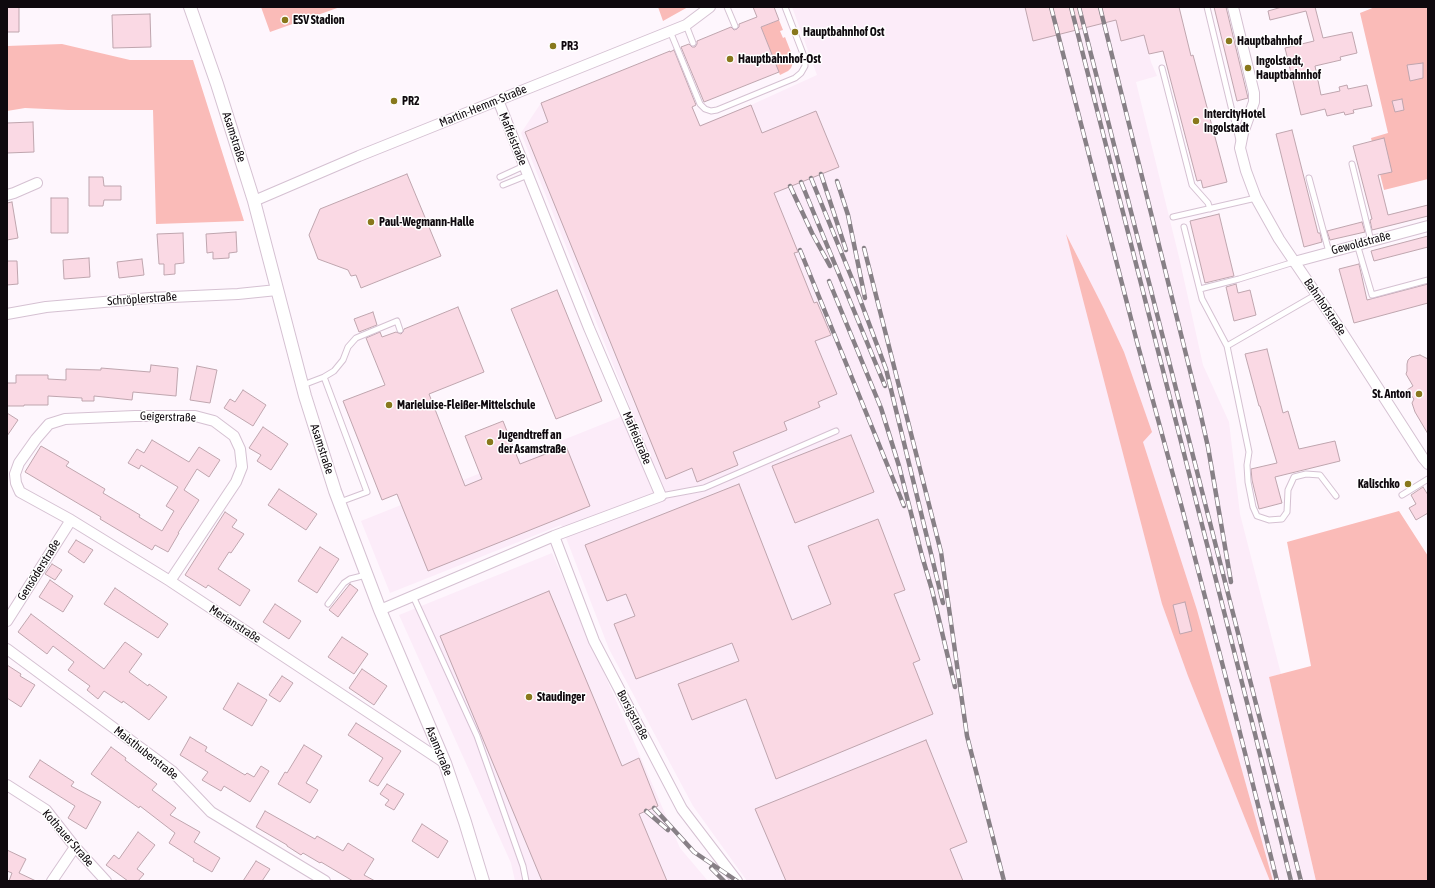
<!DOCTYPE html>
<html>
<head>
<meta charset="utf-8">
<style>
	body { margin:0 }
	#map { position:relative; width:1435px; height:888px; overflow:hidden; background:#fef6fd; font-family:"Asap Condensed",sans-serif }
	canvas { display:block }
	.frame { position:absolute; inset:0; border:8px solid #0f090e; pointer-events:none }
</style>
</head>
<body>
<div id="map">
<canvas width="1435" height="888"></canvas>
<div class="frame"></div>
</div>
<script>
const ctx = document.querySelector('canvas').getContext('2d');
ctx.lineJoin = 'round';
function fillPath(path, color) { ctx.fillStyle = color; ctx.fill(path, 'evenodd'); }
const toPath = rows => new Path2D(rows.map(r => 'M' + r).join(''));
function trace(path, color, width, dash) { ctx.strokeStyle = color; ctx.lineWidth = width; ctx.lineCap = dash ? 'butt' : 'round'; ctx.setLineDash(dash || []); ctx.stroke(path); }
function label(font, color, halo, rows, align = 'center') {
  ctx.font = font + ' "Asap Condensed",sans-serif'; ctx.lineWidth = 3; ctx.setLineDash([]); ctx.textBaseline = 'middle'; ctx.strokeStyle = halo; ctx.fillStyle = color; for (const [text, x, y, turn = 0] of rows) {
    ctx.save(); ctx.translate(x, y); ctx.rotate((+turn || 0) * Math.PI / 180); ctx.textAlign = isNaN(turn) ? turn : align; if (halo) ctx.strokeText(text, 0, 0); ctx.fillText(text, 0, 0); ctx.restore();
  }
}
fillPath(toPath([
	[792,7,1137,7,1151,62,1157,76,1136,82,1179,257,1203,365,1229,422,1240,514,1281,674,1269,677,1316,881,747,881,693,806,609,649,561,525,390,593,361,521,618,418,630,407,521,133,541,103,670,51,700,125,751,105,817,75],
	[552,553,680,848,708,881,515,881,511,863,399,615]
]), '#fcecf9');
fillPath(toPath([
	[261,7,340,7,270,32],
	[658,7,688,7,663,21],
	[1375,7,1428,7,1428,179,1384,190,1371,138,1388,133,1360,13],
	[779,20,783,30,780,31,783,38,785,37,794,60,791,68,788,71,780,75,761,27],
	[62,44,130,60,193,60,244,221,156,224,153,110,68,110,25,108,7,111,7,46],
	[1066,234,1104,309,1124,352,1152,432,1143,442,1197,610,1273,881,1270,881,1188,676,1162,604],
	[1399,511,1428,556,1428,881,1316,881,1269,677,1311,666,1287,542]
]), '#fabbb8');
const building = toPath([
	[7,7,19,7,19,32,7,32,7,7],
	[753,7,774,7,779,20,761,27,779,72,704,102,681,47,689,44,692,47,695,47,697,44,697,41,731,27,734,30,737,29,739,27,739,24,757,17,753,7],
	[1025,7,1179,7,1191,56,1193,55,1227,182,1203,188,1201,180,1197,181,1163,51,1149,54,1144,35,1121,41,1116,20,1033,41,1025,7],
	[1214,7,1226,7,1248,98,1237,101,1214,7],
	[1282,7,1315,7,1323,38,1352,32,1357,53,1340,57,1341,60,1315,66,1321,95,1340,91,1339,87,1347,85,1348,89,1367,85,1372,106,1353,110,1354,113,1345,115,1344,112,1327,116,1325,109,1301,115,1285,48,1314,41,1306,11,1270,20,1268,11,1282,7],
	[150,14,151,47,113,48,112,15,150,14],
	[674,50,696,105,692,107,700,126,751,105,762,133,816,111,839,167,774,193,798,252,794,253,814,303,817,302,831,335,815,341,837,394,818,402,820,407,784,422,787,430,733,452,738,465,697,482,692,468,666,479,525,132,548,122,541,103,670,51,670,52,674,50],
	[1423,63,1423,78,1410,81,1407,65,1423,63],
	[1402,99,1404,110,1395,112,1392,101,1402,99],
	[33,122,34,152,7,153,7,123,33,122],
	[1292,130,1318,233,1320,233,1322,242,1304,247,1276,134,1292,130],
	[1384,138,1392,172,1378,175,1388,215,1428,205,1428,216,1372,230,1370,220,1372,219,1353,146,1384,138],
	[407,174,441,256,361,288,356,275,351,276,348,270,318,259,309,235,320,209,407,174],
	[89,177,103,177,104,186,121,186,121,200,104,200,103,206,89,206,89,177],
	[51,198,68,198,68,233,51,233,51,198],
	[12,202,18,238,7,240,7,203,12,202],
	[1219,214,1234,276,1205,283,1190,221,1219,214],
	[1362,222,1365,232,1330,240,1327,231,1362,222],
	[236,232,237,252,229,253,229,258,213,259,213,252,207,253,206,234,236,232],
	[183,233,184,263,175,264,175,274,164,275,164,264,159,264,157,234,183,233],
	[1428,236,1428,247,1374,261,1371,251,1428,236],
	[89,258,90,277,64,279,63,260,89,258],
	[142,259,144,275,119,278,117,262,142,259],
	[7,261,17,261,18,284,7,285,7,261],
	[1359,264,1367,300,1428,284,1428,303,1354,323,1339,269,1359,264],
	[1236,284,1238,293,1250,290,1256,315,1234,321,1226,287,1236,284],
	[557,290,602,401,556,419,511,309,557,290],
	[458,307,484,372,429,394,465,486,482,479,465,436,503,421,520,464,566,446,590,506,428,571,397,494,382,500,343,401,385,385,366,338,380,332,382,337,396,332,401,334,403,332,404,329,458,307],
	[373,312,377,325,359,332,354,319,373,312],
	[1267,349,1283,413,1288,411,1299,449,1335,441,1340,461,1275,477,1282,503,1259,509,1252,480,1251,469,1277,463,1260,406,1259,406,1245,354,1267,349],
	[1420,355,1428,359,1428,434,1415,412,1412,403,1414,399,1407,390,1413,386,1406,374,1407,371,1407,364,1408,360,1411,357,1420,355],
	[151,365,178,368,176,396,133,392,132,400,94,396,94,401,82,401,82,398,48,396,48,405,24,405,24,406,7,406,7,383,16,383,16,375,48,375,48,379,66,380,66,369,101,370,101,368,150,372,151,365],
	[197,366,217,370,210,403,190,400,197,366],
	[243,390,266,405,253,426,224,408,230,399,235,402,243,390],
	[7,413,18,420,7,436,7,413],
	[263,427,288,444,271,470,257,461,261,455,249,448,263,427],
	[851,435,874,492,795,523,772,466,851,435],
	[152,440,189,462,199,447,220,460,209,477,197,469,184,490,199,500,178,533,179,533,168,552,155,545,152,550,100,519,101,517,25,472,41,446,69,462,66,466,105,489,103,493,140,515,139,517,162,531,174,511,166,506,178,487,141,465,139,469,128,463,137,449,144,453,152,440],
	[739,484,792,620,831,604,808,546,878,519,905,590,894,594,920,660,913,663,933,714,776,779,746,699,692,720,678,684,739,661,732,643,636,679,614,624,635,616,626,594,607,601,585,545,739,484],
	[1423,487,1428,495,1428,513,1416,520,1409,508,1416,504,1411,495,1423,487],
	[279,489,317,514,306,530,268,505,279,489],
	[225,512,237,520,232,527,244,534,231,553,229,552,218,569,250,590,240,606,208,585,206,588,185,575,225,512],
	[76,540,93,550,84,563,68,552,76,540],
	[320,547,339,559,317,593,298,581,320,547],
	[52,564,62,570,55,580,45,574,52,564],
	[50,580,73,596,63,612,39,597,50,580],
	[350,584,358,590,338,617,329,610,350,584],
	[115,588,168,624,158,638,104,604,115,588],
	[549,591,622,766,639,758,658,806,639,814,667,881,542,881,440,636,549,591],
	[1185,602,1192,631,1180,634,1173,605,1185,602],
	[275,604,301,621,289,639,263,622,275,604],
	[31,614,104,669,125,642,142,654,129,672,148,686,149,684,167,697,149,720,123,701,122,703,104,691,98,699,87,690,90,686,68,670,74,662,53,646,47,654,18,632,31,614],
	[342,637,368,654,354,674,328,657,342,637],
	[7,665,21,674,20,676,35,685,21,707,7,698,7,665],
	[362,669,387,686,374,705,349,688,362,669],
	[282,676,293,683,280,702,269,695,282,676],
	[238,683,267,700,252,726,223,709,238,683],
	[356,723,401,751,378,786,369,781,383,758,348,735,356,723],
	[190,737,207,747,205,751,245,775,247,773,254,777,261,766,269,771,250,802,224,786,221,791,202,780,208,772,180,755,190,737],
	[926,740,967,842,950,849,963,881,786,881,755,809,926,740],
	[304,745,322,756,306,783,318,790,310,803,278,784,285,772,287,773,304,745],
	[111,747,126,758,125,760,157,784,152,790,176,808,170,815,200,832,194,842,220,858,212,872,193,861,194,859,169,843,175,833,140,806,139,808,91,774,111,747],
	[40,760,74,782,71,786,101,802,86,829,68,818,75,806,29,777,40,760],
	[387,784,404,794,394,810,385,805,389,800,380,794,387,784],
	[265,811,315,839,317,836,343,851,348,843,374,859,364,875,375,881,353,881,321,862,320,863,303,853,301,855,287,846,287,845,256,827,265,811],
	[422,824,448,841,438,858,412,841,422,824],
	[138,832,155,845,137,869,144,874,138,881,128,881,106,865,114,855,119,859,138,832],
	[7,850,26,859,19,873,36,881,9,881,12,873,7,871,7,850],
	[256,861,270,869,262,881,243,881,256,861]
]);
fillPath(building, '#fad9e4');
trace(building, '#bfa5ae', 1);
const service = toPath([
	[727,7,735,26],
	[1207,7,1239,140],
	[686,25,693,43],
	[670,31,700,104,705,109,711,111,717,110,795,78,801,73,805,66,805,59,785,7],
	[1162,68,1192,185,1208,203,1210,209],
	[1352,164,1371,241],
	[500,177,524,166],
	[1309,178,1329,252],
	[503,185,528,175],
	[1173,217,1256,198],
	[1184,227,1202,299,1227,346],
	[1357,244,1372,295,1428,280],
	[1200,289,1239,279,1294,262],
	[1317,294,1227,346,1249,452,1247,465,1248,482,1253,507,1257,516,1269,520,1282,519,1287,512,1288,490,1294,477,1306,474,1320,475,1336,496],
	[324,377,367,492,340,502],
	[303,385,324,377,334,371,343,360,348,347,356,338,397,321,400,330],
	[1402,495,1428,479],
	[661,496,704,488,836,431],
	[413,596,477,736,523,866,526,881],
	[328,604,344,583,350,579,366,575]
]);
const minor = toPath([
	[1233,7,1254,93,1254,102,1243,133,1240,148,1246,171,1256,198,1279,239,1340,329,1423,458,1428,464],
	[7,195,14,193,37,183],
	[254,201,359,156,686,25,710,7],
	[1294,262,1428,226],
	[7,314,46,307,150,298,238,294,277,290],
	[554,536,594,641,682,809,737,881],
	[170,581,236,482,242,467,240,449,234,436,214,421,195,416,135,416,65,419,49,424,36,439,19,463,15,474,16,483,20,492,71,520,170,581,445,763],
	[380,610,554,536,661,496,589,328,498,100],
	[7,621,71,520],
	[7,649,172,771,211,812,325,881],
	[7,785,46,810,75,847,106,881],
	[52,881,75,847]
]);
const tertiary = toPath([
	[190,7,217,84,254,201,305,396,335,491,380,610,445,763,465,822,483,881]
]);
trace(service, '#d5c1d2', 7);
trace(minor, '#d5c1d2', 12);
trace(tertiary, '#d5c1d2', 14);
trace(service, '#fff', 5);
trace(minor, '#fff', 10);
trace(tertiary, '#fff', 12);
const rail = toPath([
	[1051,7,1137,342,1182,508,1234,709,1277,881],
	[1071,7,1255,734,1291,881],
	[1079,7,1301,881],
	[1100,7,1199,407,1208,447,1231,582],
	[821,174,846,250],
	[811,178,855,286,886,369,943,603],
	[837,181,848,215,865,298],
	[801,182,885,386],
	[790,186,812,233,830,266],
	[864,248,941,552,967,736,1004,881],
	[800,250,904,506],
	[829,281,881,408,899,466,922,556,932,590,955,687],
	[654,808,694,852,737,881],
	[646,811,668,830],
	[711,868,724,881]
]);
trace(rail, '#878086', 4.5);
trace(rail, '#fff', 3, [9]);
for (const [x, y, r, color] of [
	[285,20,4,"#88781c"],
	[795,32,4,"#88781c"],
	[1229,41,4,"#88781c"],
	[553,46,4,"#88781c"],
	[730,59,4,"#88781c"],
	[1248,68,4,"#88781c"],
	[394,101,4,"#88781c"],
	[1196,121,4,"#88781c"],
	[371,222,4,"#88781c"],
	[1419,394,4,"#88781c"],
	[389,405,4,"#88781c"],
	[490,442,4,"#88781c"],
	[1408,484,4,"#88781c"],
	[529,697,4,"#88781c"]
]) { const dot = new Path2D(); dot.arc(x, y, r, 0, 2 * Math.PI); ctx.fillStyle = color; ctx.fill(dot); trace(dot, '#fff', 1.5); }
label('bold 12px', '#0f090e', '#fff', [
	["ESV Stadion",293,20],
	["Hauptbahnhof Ost",803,32],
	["Hauptbahnhof",1237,41],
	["PR3",561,46],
	["Hauptbahnhof-Ost",738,59],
	["Ingolstadt,",1256,61],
	["Hauptbahnhof",1256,75],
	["PR2",402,101],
	["IntercityHotel",1204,114],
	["Ingolstadt",1204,128],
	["Paul-Wegmann-Halle",379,222],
	["St. Anton",1411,394,"right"],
	["Marieluise-Fleißer-Mittelschule",397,405],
	["Jugendtreff an",498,435],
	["der Asamstraße",498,449],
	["Kalischko",1400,484,"right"],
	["Staudinger",537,697]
], 'left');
label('12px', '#0f090e', '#fff', [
	["Martin-Hemm-Straße",483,106,-22],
	["Asamstraße",234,137,72],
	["Maffeistraße",513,139,68],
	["Gewoldstraße",1361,243,-15],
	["Schröplerstraße",142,299,-4],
	["Bahnhofstraße",1325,307,56],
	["Geigerstraße",168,417,2],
	["Maffeistraße",637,438,67],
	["Asamstraße",322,449,72],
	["Gensöderstraße",39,570,-58],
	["Merianstraße",235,624,33],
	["Borsigstraße",633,715,62],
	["Asamstraße",439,751,68],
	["Maisthuberstraße",146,753,38],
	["Kothauer Straße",68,838,49]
]);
</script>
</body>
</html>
